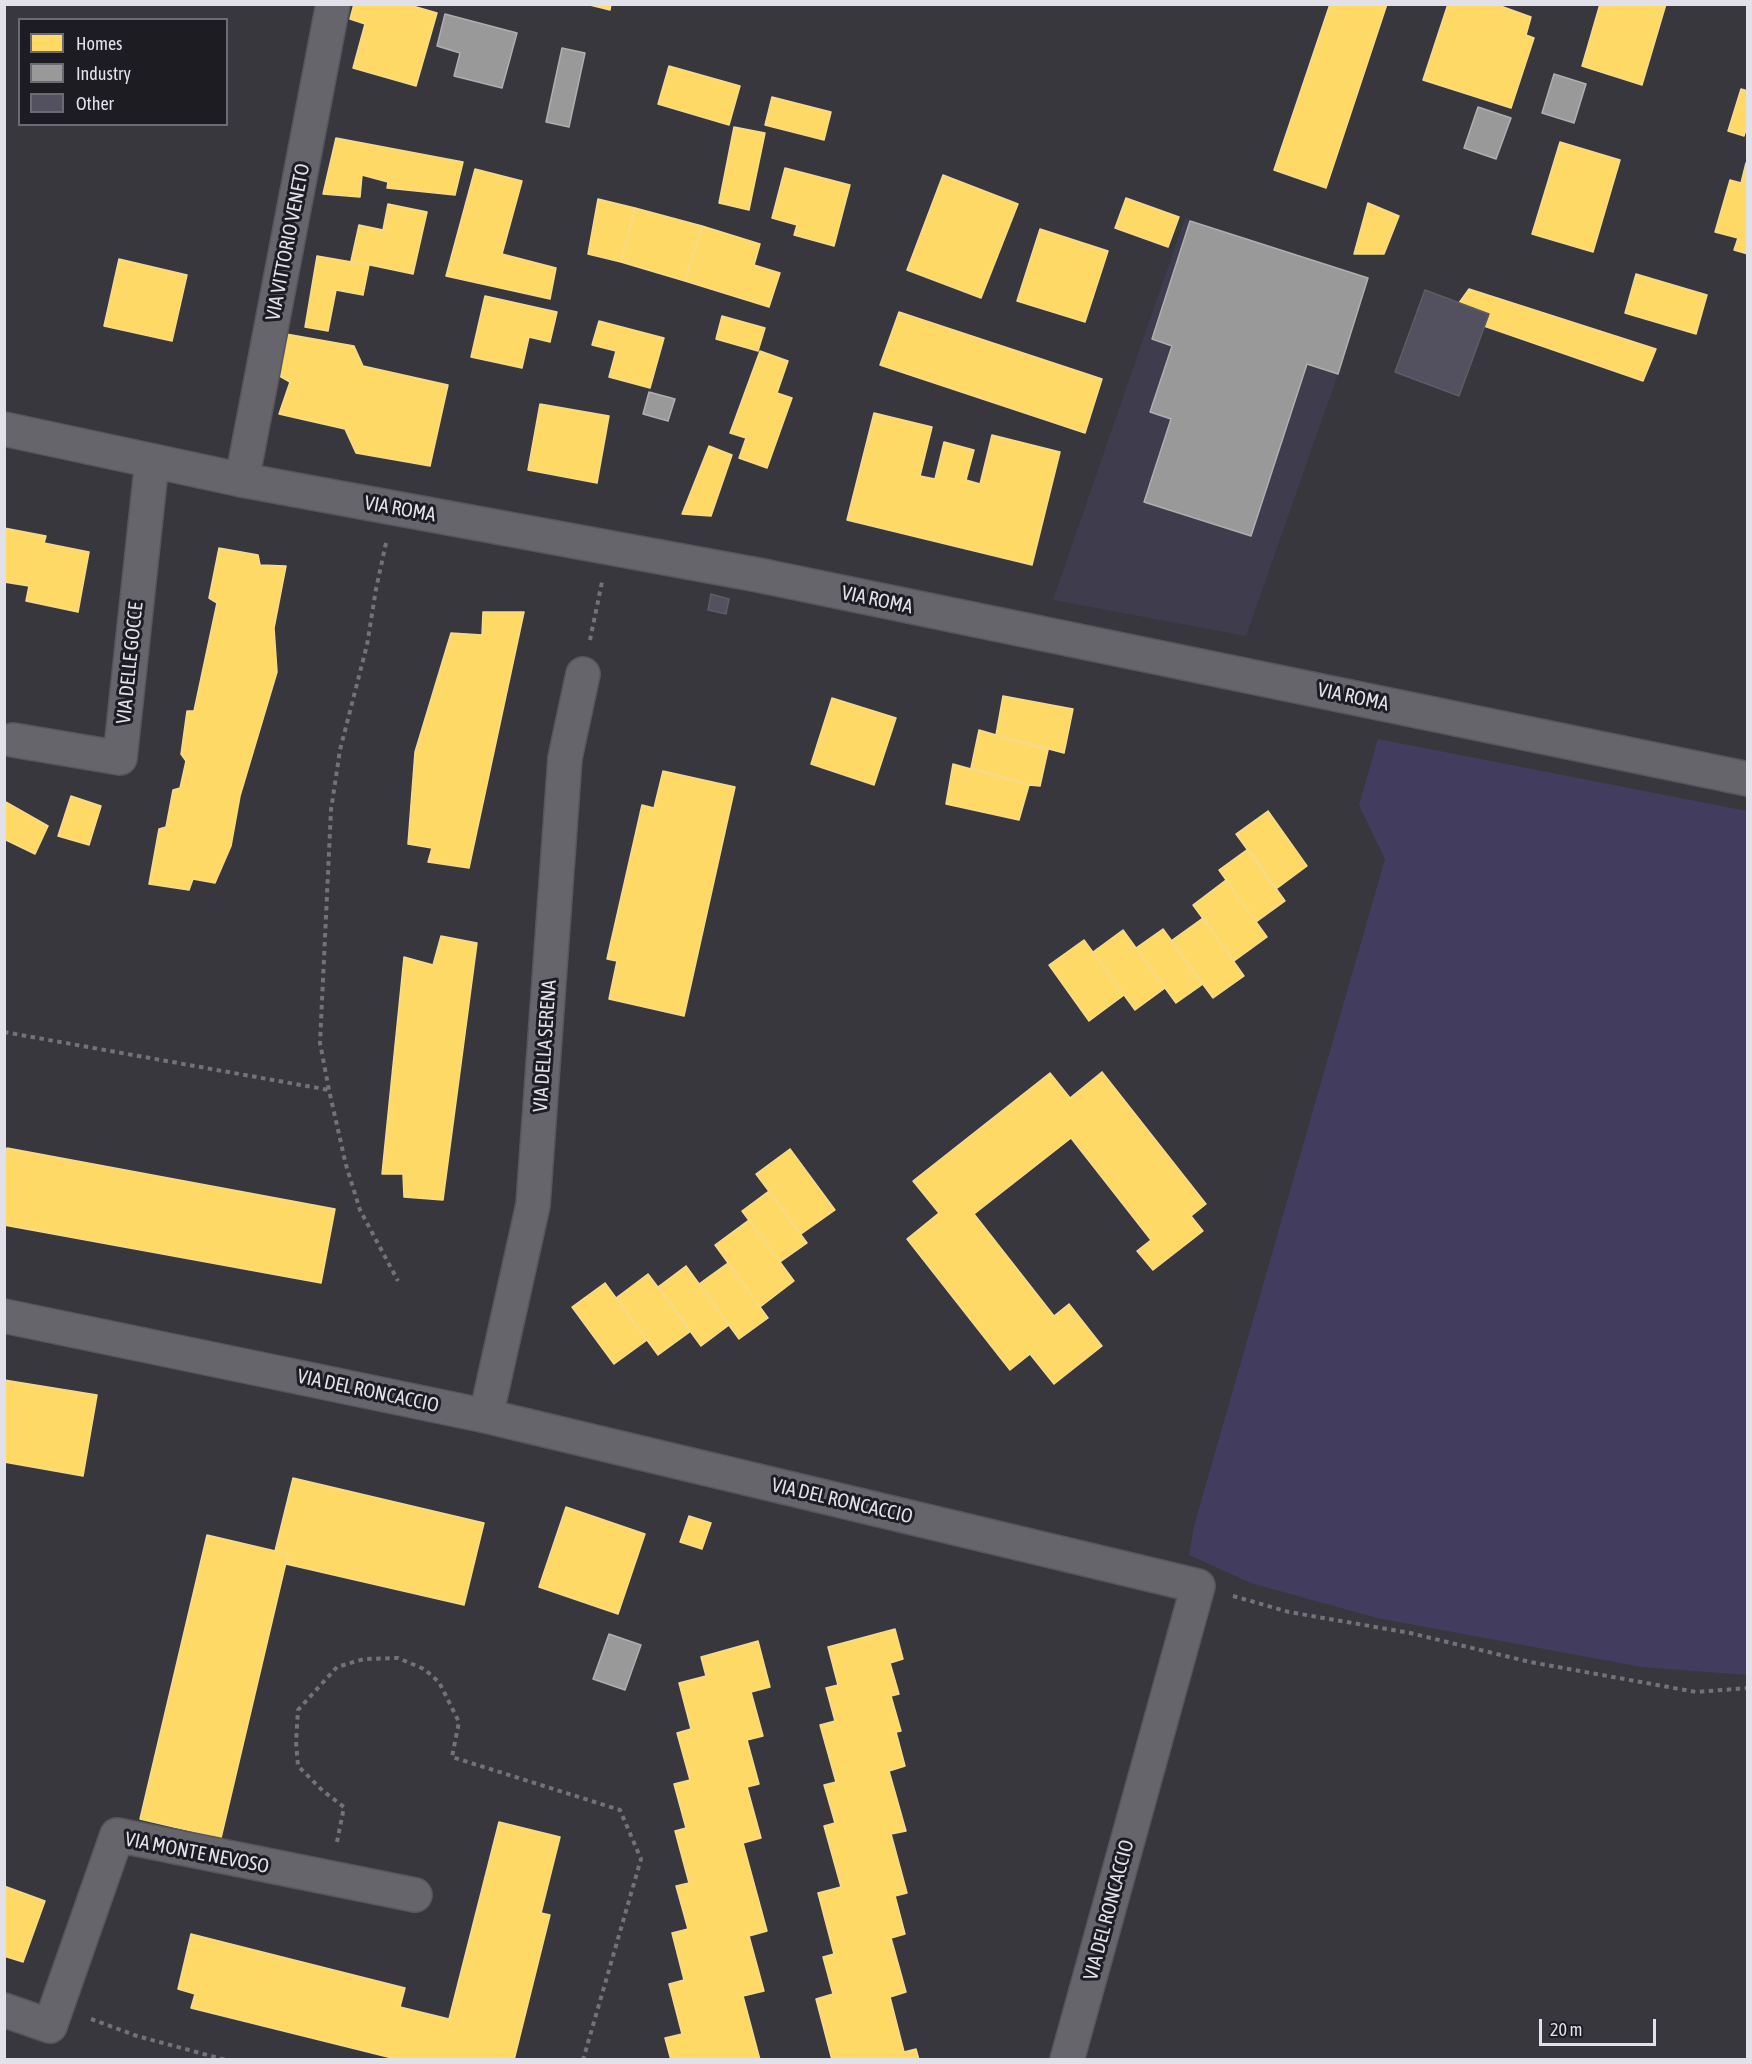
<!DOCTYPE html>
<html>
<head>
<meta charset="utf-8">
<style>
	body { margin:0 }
	#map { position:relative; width:1752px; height:2064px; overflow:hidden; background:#38373e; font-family:"Asap Condensed",sans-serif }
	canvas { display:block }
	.frame { position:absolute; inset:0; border:6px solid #e2e1ea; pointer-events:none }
	.legend { position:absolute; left:18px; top:18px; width:210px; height:108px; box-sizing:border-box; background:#1d1c23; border:2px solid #6c6b73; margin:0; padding:8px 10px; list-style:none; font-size:18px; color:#e2e1ea }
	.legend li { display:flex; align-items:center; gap:12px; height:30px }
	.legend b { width:30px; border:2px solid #6c6b73 }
	.scale { position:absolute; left:1539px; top:2019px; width:117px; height:27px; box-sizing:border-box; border:3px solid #e2e1ea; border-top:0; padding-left:8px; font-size:18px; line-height:21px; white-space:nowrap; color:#e2e1ea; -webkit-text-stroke:4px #1d1c23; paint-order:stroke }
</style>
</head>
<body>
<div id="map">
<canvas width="1752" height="2064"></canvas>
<div class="frame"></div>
<ul class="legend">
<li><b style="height:16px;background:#ffd966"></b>Homes</li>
<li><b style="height:16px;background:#999"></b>Industry</li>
<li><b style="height:16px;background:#53505f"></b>Other</li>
</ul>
<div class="scale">20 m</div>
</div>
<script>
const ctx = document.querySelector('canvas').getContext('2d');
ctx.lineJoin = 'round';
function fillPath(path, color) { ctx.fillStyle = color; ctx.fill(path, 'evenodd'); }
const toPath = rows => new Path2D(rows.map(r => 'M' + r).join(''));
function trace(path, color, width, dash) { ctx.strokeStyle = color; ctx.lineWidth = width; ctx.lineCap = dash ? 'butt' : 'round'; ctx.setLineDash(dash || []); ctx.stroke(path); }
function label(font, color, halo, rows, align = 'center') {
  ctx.font = font + ' "Asap Condensed",sans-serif'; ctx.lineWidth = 6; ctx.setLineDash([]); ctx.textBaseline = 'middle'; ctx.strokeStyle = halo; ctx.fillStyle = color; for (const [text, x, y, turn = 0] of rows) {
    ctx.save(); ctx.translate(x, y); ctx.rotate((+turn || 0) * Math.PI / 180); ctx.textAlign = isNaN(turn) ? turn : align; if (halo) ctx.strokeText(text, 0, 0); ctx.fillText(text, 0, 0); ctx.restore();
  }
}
fillPath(toPath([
	[1185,218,1368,278,1338,374,1246,636,1053,600]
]), '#3f3c4e');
fillPath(toPath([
	[1378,739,1747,811,1747,1675,1642,1667,1377,1618,1251,1583,1189,1555,1194,1526,1385,859,1359,805]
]), '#423d5e');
const homes = toPath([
	[354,4,406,4,437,13,416,86,353,68,365,24,350,19,354,4],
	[586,4,611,4,610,10,586,4],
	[1330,4,1387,4,1326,188,1274,170,1330,4],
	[1448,4,1495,4,1531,17,1526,35,1534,38,1511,108,1423,80,1448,4],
	[1600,4,1666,4,1642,85,1582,66,1600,4],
	[669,66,740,86,729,125,658,104,669,66],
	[1741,89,1748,91,1748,123,1744,136,1728,131,1741,89],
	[772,97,831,112,824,140,765,125,772,97],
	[734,127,765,133,749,210,719,203,734,127],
	[336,138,463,162,455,195,387,188,388,182,362,175,360,197,323,194,336,138],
	[1560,142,1620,160,1593,252,1532,234,1560,142],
	[1746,163,1748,163,1748,254,1734,250,1738,238,1715,232,1730,180,1741,183,1746,163],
	[785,168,850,185,834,246,794,235,797,225,772,218,785,168],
	[475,169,522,181,502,254,556,268,550,299,446,276,475,169],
	[943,175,1018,204,981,298,907,270,943,175],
	[1126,198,1179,217,1168,247,1115,228,1126,198],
	[598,199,635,208,621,262,588,254,598,199],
	[1368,203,1399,216,1384,254,1354,254,1368,203],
	[388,204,427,212,413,274,351,261,359,225,383,230,388,204],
	[635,208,702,226,685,281,621,262,635,208],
	[702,226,760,244,754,265,780,273,769,307,685,281,702,226],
	[1040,229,1108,251,1085,322,1017,301,1040,229],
	[317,256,369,265,363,295,336,290,328,331,305,327,317,256],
	[119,259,187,275,172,341,104,326,119,259],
	[1636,274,1707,295,1696,334,1625,313,1636,274],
	[1469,289,1656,349,1643,381,1484,326,1489,314,1459,303,1469,289],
	[485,296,557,312,550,342,529,337,522,368,471,357,485,296],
	[899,312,1102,379,1085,433,880,365,899,312],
	[722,316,765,328,758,351,716,339,722,316],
	[599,321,664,338,650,388,609,377,616,351,592,345,599,321],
	[286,334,354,346,363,366,448,385,430,466,356,453,345,429,279,414,290,382,276,374,286,334],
	[760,351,788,361,777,393,792,398,767,468,739,458,746,438,730,433,760,351],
	[540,404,609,416,597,483,528,470,540,404],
	[874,413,932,427,920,476,935,479,944,442,974,450,966,480,980,484,992,435,1060,452,1032,565,847,520,874,413],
	[709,446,732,455,711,516,682,514,709,446],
	[4,528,46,536,44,543,89,552,78,612,26,601,29,586,4,582,4,528],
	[219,548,258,555,260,565,286,566,274,628,277,672,240,796,231,846,215,883,193,879,189,890,149,884,159,829,166,827,173,790,180,788,186,761,181,754,187,711,194,711,217,603,209,598,219,548],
	[483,612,524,612,469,868,428,862,432,848,408,844,415,752,451,633,482,635,483,612],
	[1003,696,1073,709,1064,753,996,735,1003,696],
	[832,698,896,718,874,785,811,764,832,698],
	[979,730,1048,750,1040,786,1029,785,971,768,979,730],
	[953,764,1029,785,1019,820,946,804,953,764],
	[663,771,735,787,684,1016,609,999,617,961,607,959,642,805,654,808,663,771],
	[71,796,101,806,89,845,58,836,71,796],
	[4,801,48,826,35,854,4,839,4,801],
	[1268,811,1307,866,1276,889,1236,834,1268,811],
	[1248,849,1285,901,1256,922,1219,870,1248,849],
	[1226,880,1267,937,1234,961,1193,905,1226,880],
	[1203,918,1244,976,1213,998,1171,941,1203,918],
	[1163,929,1203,984,1176,1003,1136,948,1163,929],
	[1123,930,1165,988,1135,1010,1093,952,1123,930],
	[441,936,477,943,443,1200,404,1197,403,1174,382,1174,404,957,433,965,441,936],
	[1084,940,1124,995,1089,1021,1049,965,1084,940],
	[1102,1072,1206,1204,1191,1216,1203,1231,1153,1270,1137,1251,1151,1240,1071,1138,974,1214,1054,1316,1069,1304,1102,1346,1054,1384,1030,1354,1010,1370,907,1239,939,1213,913,1181,1050,1073,1070,1098,1102,1072],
	[7,1148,335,1209,321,1283,4,1225,4,1163,7,1148],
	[790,1149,835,1210,801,1234,756,1174,790,1149],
	[769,1191,807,1243,780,1262,742,1211,769,1191],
	[749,1220,794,1281,760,1307,715,1245,749,1220],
	[728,1263,768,1318,739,1339,699,1284,728,1263],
	[686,1266,729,1325,701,1346,658,1287,686,1266],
	[648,1274,691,1331,658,1355,616,1298,648,1274],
	[605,1283,647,1340,614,1364,572,1307,605,1283],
	[4,1380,97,1395,83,1476,4,1462,4,1380],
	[293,1478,484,1523,464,1605,286,1564,288,1554,275,1551,293,1478],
	[566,1507,645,1534,618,1614,539,1587,566,1507],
	[689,1516,711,1523,702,1549,680,1542,689,1516],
	[207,1535,288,1554,221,1838,140,1819,207,1535],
	[895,1629,903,1659,890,1663,899,1694,891,1696,901,1731,896,1732,905,1766,889,1771,906,1831,891,1834,907,1893,895,1896,905,1934,891,1938,906,1992,890,1997,904,2052,916,2049,919,2060,832,2060,816,1999,833,1994,823,1957,834,1954,818,1893,841,1887,824,1826,835,1823,824,1785,836,1782,820,1725,835,1721,826,1688,838,1685,828,1647,895,1629],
	[758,1641,770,1687,751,1692,763,1736,747,1740,759,1784,747,1787,761,1838,743,1843,767,1931,749,1936,764,1991,743,1996,760,2060,671,2060,665,2038,682,2034,669,1984,684,1980,672,1933,688,1929,676,1886,689,1883,675,1831,686,1828,674,1784,690,1780,677,1733,691,1729,679,1683,706,1676,701,1657,758,1641],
	[499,1822,560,1837,541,1913,550,1915,514,2060,400,2060,191,2008,195,1994,178,1989,191,1934,405,1988,400,2007,449,2019,499,1822],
	[4,1886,45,1901,23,1962,4,1956,4,1886]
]);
fillPath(homes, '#ffd966');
trace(homes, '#f6db8e', 1.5);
const industry = toPath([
	[445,14,517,33,502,88,454,76,460,53,437,46,445,14],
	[562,48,585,53,569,127,546,122,562,48],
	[1554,74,1586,84,1574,123,1542,113,1554,74],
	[1478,107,1511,118,1496,159,1464,148,1478,107],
	[1190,221,1368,278,1338,374,1307,364,1251,536,1144,502,1171,419,1150,412,1172,346,1152,339,1190,221],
	[649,392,675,399,668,421,643,414,649,392],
	[609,1634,641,1645,625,1690,593,1679,609,1634]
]);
fillPath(industry, '#999');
trace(industry, '#afafb1', 1.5);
const building = toPath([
	[1425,290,1489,314,1459,396,1395,372,1425,290],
	[711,594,729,599,726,614,708,610,711,594]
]);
fillPath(building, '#53505f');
trace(building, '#5e5d63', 1.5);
const street = toPath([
	[242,480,333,4],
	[13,740,120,758,152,461],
	[4,1316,486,1416,1198,1586,1067,2060],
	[486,1416,533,1205,565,758,583,674],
	[4,2010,50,2026,117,1835,415,1895]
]);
const secondary = toPath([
	[4,429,242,480,758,575,1748,779]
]);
trace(street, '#57565d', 36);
trace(secondary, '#57565d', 36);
trace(toPath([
	[386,543,376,589,367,645,340,750,331,810,320,1043,329,1090,346,1165,360,1210,398,1281],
	[590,640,602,582],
	[4,1032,329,1090],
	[1233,1596,1289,1612,1410,1633,1530,1662,1696,1692,1748,1688],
	[337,1842,344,1807,323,1791,298,1766,296,1742,298,1710,337,1667,364,1659,398,1658,424,1669,439,1682,459,1722,452,1757,620,1810,641,1859,583,2060],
	[91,2019,137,2036,226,2060]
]), '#737277', 4, [4.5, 4.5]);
trace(street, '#66656b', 33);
trace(secondary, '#66656b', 33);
label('20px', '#e2e1ea', '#1d1c23', [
	["VIA VITTORIO VENETO",288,242,-79],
	["VIA ROMA",400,509,10],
	["VIA ROMA",877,600,12],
	["VIA DELLE GOCCE",130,663,-84],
	["VIA ROMA",1353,697,12],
	["VIA DELLA SERENA",545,1046,-86],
	["VIA DEL RONCACCIO",368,1391,12],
	["VIA DEL RONCACCIO",842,1501,13],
	["VIA MONTE NEVOSO",197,1853,11],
	["VIA DEL RONCACCIO",1109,1910,-75]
]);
</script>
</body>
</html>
